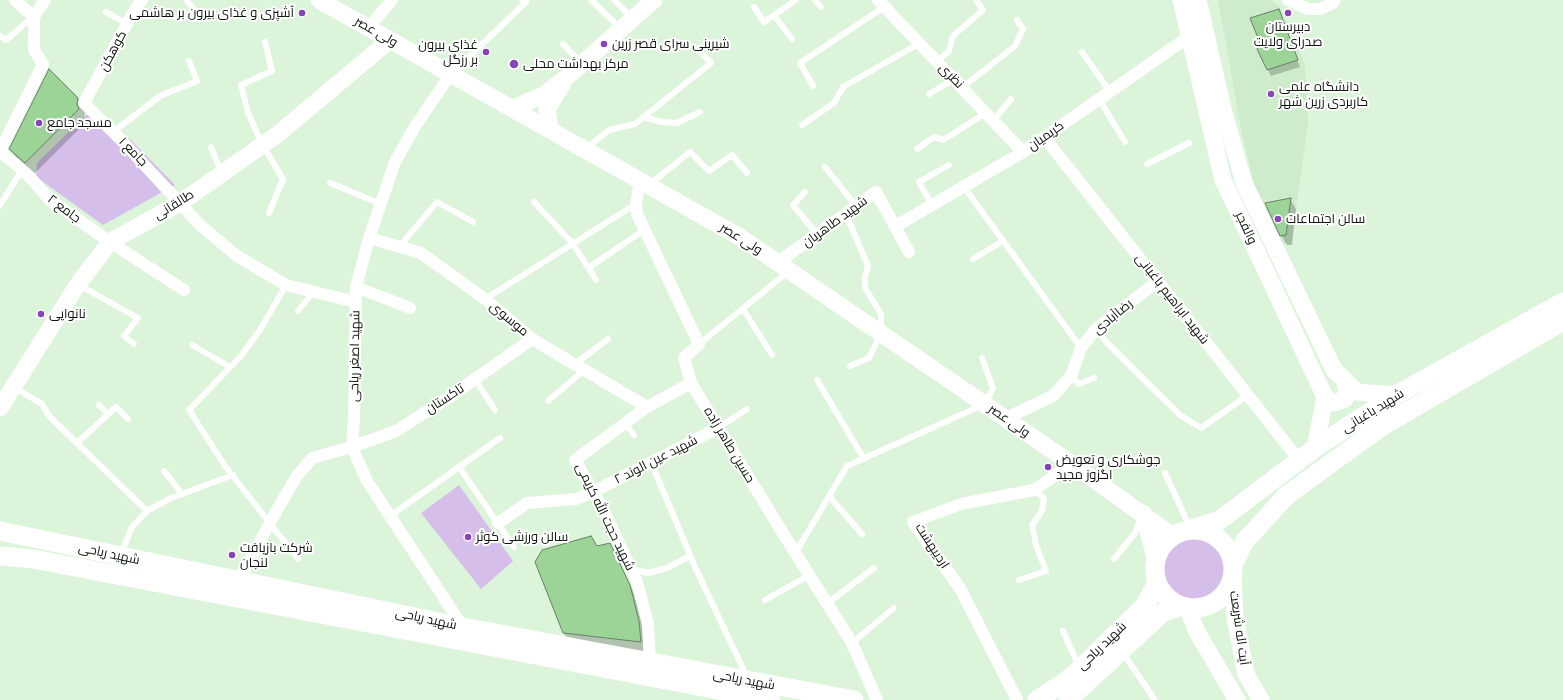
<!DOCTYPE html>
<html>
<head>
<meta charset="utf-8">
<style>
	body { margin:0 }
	canvas { display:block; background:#dcf4da }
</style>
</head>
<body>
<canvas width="1563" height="700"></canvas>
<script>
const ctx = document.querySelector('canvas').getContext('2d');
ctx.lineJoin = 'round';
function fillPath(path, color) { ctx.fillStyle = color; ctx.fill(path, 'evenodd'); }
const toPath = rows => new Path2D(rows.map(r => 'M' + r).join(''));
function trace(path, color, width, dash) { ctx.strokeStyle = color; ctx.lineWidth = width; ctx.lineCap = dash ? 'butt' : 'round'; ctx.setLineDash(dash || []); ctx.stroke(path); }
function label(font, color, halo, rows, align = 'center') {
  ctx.font = font + ' "Zilla Slab",Cairo,serif'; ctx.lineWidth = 4; ctx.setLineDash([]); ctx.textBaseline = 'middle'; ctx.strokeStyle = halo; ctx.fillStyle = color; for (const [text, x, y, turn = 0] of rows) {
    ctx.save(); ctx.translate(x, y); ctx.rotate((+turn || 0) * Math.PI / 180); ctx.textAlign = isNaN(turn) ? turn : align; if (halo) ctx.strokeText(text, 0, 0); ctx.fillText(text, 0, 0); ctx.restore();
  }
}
fillPath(toPath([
	[1218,0,1272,0,1280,7,1305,65,1308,123,1291,245,1276,241,1259,204,1242,134]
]), '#ceeccb');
fillPath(toPath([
	[89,112,130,139,175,185,103,225,36,177,37,163],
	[459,485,513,561,481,589,421,513],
	'1163 568a32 32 0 1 1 64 0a32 32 0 1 1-64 0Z'
]), '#d5bfea');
fillPath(toPath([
	[1278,10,1300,67,1271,76,1258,49],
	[78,98,85,112,84,118,86,122,33,175,18,162,11,149],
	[1290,199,1296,209,1292,245,1287,245,1281,235],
	[610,544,637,599,648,655,571,646,564,633,597,547]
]), '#0003');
const building = toPath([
	[1279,9,1298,60,1267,70,1257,49,1260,43,1250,18,1279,9],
	[49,69,78,98,77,104,79,109,25,163,9,149,49,69],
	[1291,198,1286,235,1280,236,1265,203,1291,198],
	[591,536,597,546,610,543,630,585,639,621,641,642,563,633,535,562,542,550,591,536]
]);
fillPath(building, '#9cd498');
trace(building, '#697f67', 1);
trace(toPath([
	[186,0,201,17],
	[591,0,620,28],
	[614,0,632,18],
	[815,0,821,7],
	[754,7,764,22,796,0],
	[106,12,127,24],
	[774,15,792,39],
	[0,36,6,40,33,17],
	[265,42,272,71,241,85,248,113,262,144,283,179,269,213],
	[563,44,581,63],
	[1082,52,1110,92],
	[937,61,949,51,953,36,983,10,976,0],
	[451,74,526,2,523,0],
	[813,86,800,63,884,7],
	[963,87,1015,46,1023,29,1017,20],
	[929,94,955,79],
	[1099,99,1125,142],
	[643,117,662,122,677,123,700,112],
	[993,121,1011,99],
	[802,125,834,103,843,87,920,43],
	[113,132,160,96,197,81,189,61],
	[211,147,221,172],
	[586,149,609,130,635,124,711,63,698,49],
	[917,149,934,137,943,140,986,113],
	[1147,164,1189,143],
	[825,167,856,206],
	[330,183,381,204],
	[649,185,690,152,709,171,732,155,747,173],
	[964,187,1081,348],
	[805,192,793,205,817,234],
	[534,202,573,244,596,280],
	[0,205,22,170],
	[932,205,919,182,949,165],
	[846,214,868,266,865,277,865,288,881,314,881,333,869,358,850,366],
	[400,246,437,202,473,222],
	[973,259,1003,241],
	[588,268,644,230],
	[79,285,138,318,124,336,134,344],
	[286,285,260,330,241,356,189,410,225,466,298,559],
	[485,299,636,204],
	[743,309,772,355],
	[298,311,314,291],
	[1096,329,1107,343,1180,415,1201,428,1248,395],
	[699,344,789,271],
	[192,345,230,367],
	[575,364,608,339],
	[1071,376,1079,384,1094,378],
	[475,379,495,410],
	[817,380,864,459],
	[15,388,42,404,49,416,147,511],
	[548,401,584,370],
	[99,405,108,414],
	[625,423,634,435],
	[718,428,747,409],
	[77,443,116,407,128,419],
	[651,462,695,567,747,677],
	[459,467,514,547],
	[164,471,182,494],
	[1165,473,1190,528],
	[829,496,862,534],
	[390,516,500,438],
	[796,552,847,466,985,404,993,388,982,358],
	[121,554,132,527,147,511,171,498,233,475],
	[1114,559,1135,533,1140,519],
	[631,569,648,573,667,568,690,556],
	[1019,580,1046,571,1036,545,1032,525,1042,511,1044,498,1034,490],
	[765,600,810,575],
	[828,603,874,568],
	[1063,631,1079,667],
	[852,643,894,608],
	[1123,653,1155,700]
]), '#fff', 6);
trace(toPath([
	[15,0,34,17],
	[142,0,135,9,84,103,125,144,201,226,237,256,286,285,356,302],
	[878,0,1023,152],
	[1288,0,1308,9,1320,9,1333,3,1335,0],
	[368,28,392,0],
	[450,75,416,125,395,162,369,238,356,287,354,419,352,447,367,481,463,627],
	[1044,137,1299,460],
	[0,151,29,176,49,199,110,242,184,290],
	[0,151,43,64,34,50,34,17,45,0],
	[640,181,636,204,637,214,699,344,684,358,691,383,784,535,852,643,877,700],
	[896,226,1023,152,1190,36],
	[369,238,421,253,485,299,532,339,647,407],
	[777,263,876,192,909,252],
	[356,287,410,308],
	[1006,418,1053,396,1071,376,1081,348,1096,329,1158,281],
	[498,523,527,503,576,499,593,492,718,428],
	[239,580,278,508,297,476,312,458,352,447,396,431,448,398,532,339],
	[650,662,648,624,637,582,603,509,575,460,647,407,691,383],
	[1017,700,961,590,913,522,961,504,1034,490,1072,464]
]), '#fff', 12);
trace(toPath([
	[319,0,740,237,1072,464,1173,536],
	[1181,0,1223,180,1325,397,1315,448],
	[1198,0,1223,109,1244,183,1334,370,1357,392,1396,395],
	[512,109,545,94,567,77,654,0],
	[550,130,547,109,562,85],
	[1325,397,1334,403,1345,399,1347,392,1344,379],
	[0,408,78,284,110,242,180,203,278,134,390,40],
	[1143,513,1156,560],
	[1233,576,1235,618,1246,674,1261,700],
	[1187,607,1197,632,1237,700]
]), '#fff', 17);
trace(toPath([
	[1191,529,1220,520,1315,448,1396,395,1563,302],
	'1155 569a39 39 0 1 1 78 0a39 39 0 1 1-78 0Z',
	[0,531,463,627,854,700],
	[0,556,33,559,771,700],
	[1233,564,1245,541,1287,495,1384,425,1563,321],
	[1037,700,1066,681,1080,669,1145,605,1157,583],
	[1068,700,1162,613,1181,606]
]), '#fff', 19);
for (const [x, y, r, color] of [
	[302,13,4,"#8744b8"],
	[1288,13,4,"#8744b8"],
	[604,44,4,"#8744b8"],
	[486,52,4,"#8744b8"],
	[514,64,5,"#8744b8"],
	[1271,94,4,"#8744b8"],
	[39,123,4,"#8744b8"],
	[1278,219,4,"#8744b8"],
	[41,314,4,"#8744b8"],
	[1048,467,4,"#8744b8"],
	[468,537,4,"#8744b8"],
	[232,555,4,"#8744b8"]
]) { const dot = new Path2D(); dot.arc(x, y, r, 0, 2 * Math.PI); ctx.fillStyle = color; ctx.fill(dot); trace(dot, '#fff', 1.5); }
label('13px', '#0d150c', '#fff', [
	["آشپزی و غذای بیرون بر هاشمی",294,13,"right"],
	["دبیرستان",1288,27,"center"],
	["صدرای ولایت",1288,42,"center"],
	["شیرینی سرای قصر زرین",612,44],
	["غذای بیرون",478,45,"right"],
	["بر رزگل",478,60,"right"],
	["مرکز بهداشت محلی",523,64],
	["دانشگاه علمی",1279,87],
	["کاربردی زرین شهر",1279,102],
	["مسجد جامع",47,123],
	["سالن اجتماعات",1286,219],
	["نانوایی",49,314],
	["جوشکاری و تعویض",1056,460],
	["اگزوز مجید",1056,475],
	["سالن ورزشی کوثر",476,537],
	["شرکت بازیافت",240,548],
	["لنجان",240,563]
], 'left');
label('13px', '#0d150c', '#fff', [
	["ولی عصر",376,32,30],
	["کوهکن",113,51,-62],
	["نظری",951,76,46],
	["کریمیان",1046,136,-35],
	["جامع ۱",133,152,46],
	["طالقانی",174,205,-32],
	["جامع ۲",64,209,37],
	["شهید طاهریان",835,222,-36],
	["والفجر",1246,228,65],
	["ولی عصر",741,239,32],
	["شهید ابراهیم باغبانی",1172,299,52],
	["رضاآبادی",1113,317,-40],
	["موسوی",509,319,40],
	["شهید اصغر ریاحی",355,356,-89],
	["تاکستان",445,399,-33],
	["شهید باغبانی",1373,411,-32],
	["ولی عصر",1009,421,35],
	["حسین طاهر زاده",729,445,59],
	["شهید عین الوند ۲",656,460,-27],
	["شهید حجت الله کریمی",605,517,64],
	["اردیبهشت",932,546,57],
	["شهید ریاحی",109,554,12],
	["شهید ریاحی",426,619,12],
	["آیت اله شریعت",1239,628,82],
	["شهید ریاحی",1102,646,-44],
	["شهید ریاحی",744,680,11]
]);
</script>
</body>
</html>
